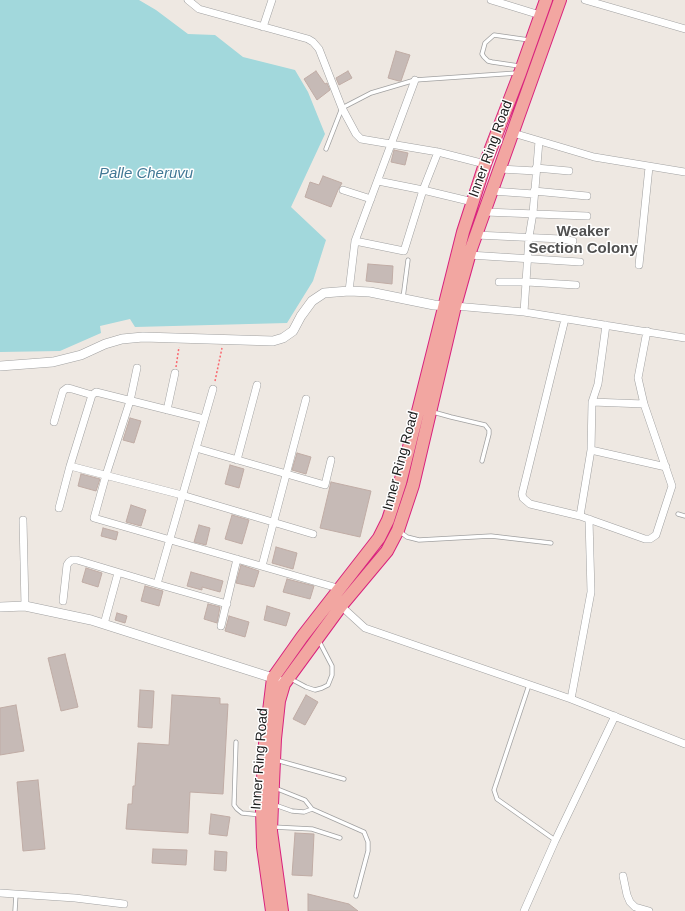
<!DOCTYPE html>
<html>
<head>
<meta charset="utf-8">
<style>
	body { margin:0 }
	canvas { display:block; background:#eee8e2 }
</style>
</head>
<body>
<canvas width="685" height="911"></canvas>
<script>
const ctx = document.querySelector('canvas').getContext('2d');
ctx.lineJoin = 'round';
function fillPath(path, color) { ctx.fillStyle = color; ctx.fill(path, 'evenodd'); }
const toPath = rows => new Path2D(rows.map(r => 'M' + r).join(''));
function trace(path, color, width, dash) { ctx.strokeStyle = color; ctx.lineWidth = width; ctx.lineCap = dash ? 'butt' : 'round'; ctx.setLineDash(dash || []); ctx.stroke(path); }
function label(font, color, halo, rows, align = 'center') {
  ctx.font = font + ' Helvetica,sans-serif'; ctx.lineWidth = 3; ctx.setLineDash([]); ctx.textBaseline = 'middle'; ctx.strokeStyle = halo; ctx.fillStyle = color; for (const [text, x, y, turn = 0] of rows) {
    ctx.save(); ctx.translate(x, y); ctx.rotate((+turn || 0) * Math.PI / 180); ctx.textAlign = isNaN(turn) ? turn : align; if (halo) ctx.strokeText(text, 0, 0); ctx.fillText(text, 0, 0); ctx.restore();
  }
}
fillPath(toPath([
	[0,0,139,0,156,10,188,34,215,35,243,57,295,70,308,92,325,134,291,207,326,240,313,281,287,323,135,327,130,319,100,326,101,333,60,351,0,352]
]), '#a2d8dc');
const building = toPath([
	[396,51,410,55,401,81,399,81,388,78,396,51],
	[316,71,325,84,327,83,330,90,317,100,304,79,316,71],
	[348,71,352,78,339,85,336,78,348,71],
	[394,150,408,153,405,165,391,162,394,150],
	[323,176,342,183,338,190,331,207,305,197,310,182,319,185,323,176],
	[368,264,393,266,392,284,366,281,368,264],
	[130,418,141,421,134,443,123,440,130,418],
	[297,453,311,457,306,474,292,470,297,453],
	[230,465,244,469,239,488,225,484,230,465],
	[81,474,100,479,96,491,78,486,81,474],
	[331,482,371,491,360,537,320,528,331,482],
	[131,505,146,510,141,526,126,522,131,505],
	[232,515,249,520,242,544,225,539,232,515],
	[199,525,210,528,206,545,194,542,199,525],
	[103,528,118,532,116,540,101,536,103,528],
	[276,547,297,553,293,569,272,563,276,547],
	[241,565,259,571,254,587,236,583,241,565],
	[86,568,102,573,98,587,82,582,86,568],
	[191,572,223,581,220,592,202,587,202,590,187,586,191,572],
	[287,579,314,586,310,599,283,592,287,579],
	[145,586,163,591,159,606,141,601,145,586],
	[208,604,220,607,217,623,204,619,208,604],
	[267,606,290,613,286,626,264,620,267,606],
	[117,613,127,616,125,623,115,620,117,613],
	[229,616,249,622,245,637,225,631,229,616],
	[65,654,78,707,61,711,48,658,65,654],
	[140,690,154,691,152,728,138,727,140,690],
	[172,695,220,698,220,704,228,704,223,794,190,792,188,833,126,829,128,804,132,804,133,786,135,786,138,743,169,745,172,695],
	[306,695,318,702,305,725,293,719,306,695],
	[16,705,24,751,0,755,0,708,16,705],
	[38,780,45,849,23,851,17,782,38,780],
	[211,814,230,817,227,836,209,834,211,814],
	[295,833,314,834,312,876,292,875,295,833],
	[153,849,187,850,186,865,152,863,153,849],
	[215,851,227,852,226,871,214,870,215,851],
	[308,894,349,904,358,911,308,911,308,894]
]);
fillPath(building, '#c6bab6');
trace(building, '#c0aca5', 1);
const service = toPath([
	[519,66,492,62,488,61,484,57,482,54,485,43,494,35,529,40],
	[326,149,342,108,371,93,415,80,517,73],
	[403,298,408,260],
	[433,412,451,417,485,425,489,430,489,434,482,461],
	[678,514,685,516],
	[399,531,407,537,419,540,491,536,551,543],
	[291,679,306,687,315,690,322,688,328,685,332,675,332,666,319,641],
	[529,685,494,790,497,799,555,840],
	[236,742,234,805,237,809,242,813,261,815],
	[276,760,344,779],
	[275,788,305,800,312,809,364,832,368,842,368,851,356,896],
	[275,805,292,811,304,812,312,809],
	[273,827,312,829,340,838],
	[15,911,16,894]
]);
const minor = toPath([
	[188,0,199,9,308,39,313,42,319,49,342,108,356,134,361,139,438,152,485,164],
	[491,0,540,15],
	[585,0,685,29],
	[263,27,272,0],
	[415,80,355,241,404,251,423,190,438,152],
	[513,133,594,157,685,172],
	[536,168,569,171],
	[500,169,536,171],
	[378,181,423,190,473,202],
	[343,190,371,199],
	[492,191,534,194],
	[534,191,587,196],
	[485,212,587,216],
	[476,235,561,239,573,241],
	[469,255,580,262],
	[639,265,649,167],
	[499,282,527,282,576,285],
	[349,291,355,241],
	[455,306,524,312,685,338],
	[524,312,529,237,533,213,539,141],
	[565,319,522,494,523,498,530,504,580,516,645,539,650,539,656,535,672,486,644,404,638,378,647,331],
	[137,368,130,401,106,475,94,518,341,589],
	[592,402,644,404],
	[167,410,175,373],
	[54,422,63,391,67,388,72,389,92,395],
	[196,448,325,485,331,460],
	[591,450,666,467],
	[237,460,257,385],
	[70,466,92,395,96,392,204,419],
	[59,508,70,466,182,495,313,534],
	[580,516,591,450,592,402,598,384,606,325],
	[23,520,25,606],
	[262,566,306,399],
	[157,584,227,604],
	[63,601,67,565,69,562,72,560,77,560,157,584,213,389],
	[341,603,341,606,365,628,571,699,685,744],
	[104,624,118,573],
	[221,626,237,559],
	[571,699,591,592,589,519],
	[623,876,627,895,630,902,635,907,649,911],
	[0,893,75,898,124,904],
	[524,911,555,841,615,716]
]);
const tertiary = toPath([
	[0,366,53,362,81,355,105,344,122,339,143,337,273,341,283,338,293,331,301,316,312,301,324,293,349,291,370,292,434,305,449,306],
	[0,607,25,606,91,620,273,678,279,681]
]);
const trunk = toPath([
	[272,911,263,847,262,810,264,752,273,678,302,637,379,538,388,520,400,483,463,232,485,164,520,73,546,0],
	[282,911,271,831,272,805,275,739,279,701,284,684,341,606,387,551,398,530,413,485,455,306,471,249,560,0]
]);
trace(service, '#a1a1a1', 5);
trace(minor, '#a1a1a1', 8);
trace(tertiary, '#a1a1a1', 10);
trace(trunk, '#d9237e', 14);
trace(toPath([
	[176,367,179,347],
	[215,381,222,348]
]), '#fa676f', 1.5, [2, 2]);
trace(service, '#fff', 3.5);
trace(minor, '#fff', 7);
trace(tertiary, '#fff', 9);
trace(trunk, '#f2a6a1', 12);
label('14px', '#1d1d1d', '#fff', [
	["Inner Ring Road",491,149,-70],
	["Inner Ring Road",401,461,-75],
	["Inner Ring Road",260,759,-86]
]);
label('italic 15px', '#417895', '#fff', [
	["Palle Cheruvu",146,174]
]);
label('bold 15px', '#505050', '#fff', [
	["Weaker",583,232],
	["Section Colony",583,249]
]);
</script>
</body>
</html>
